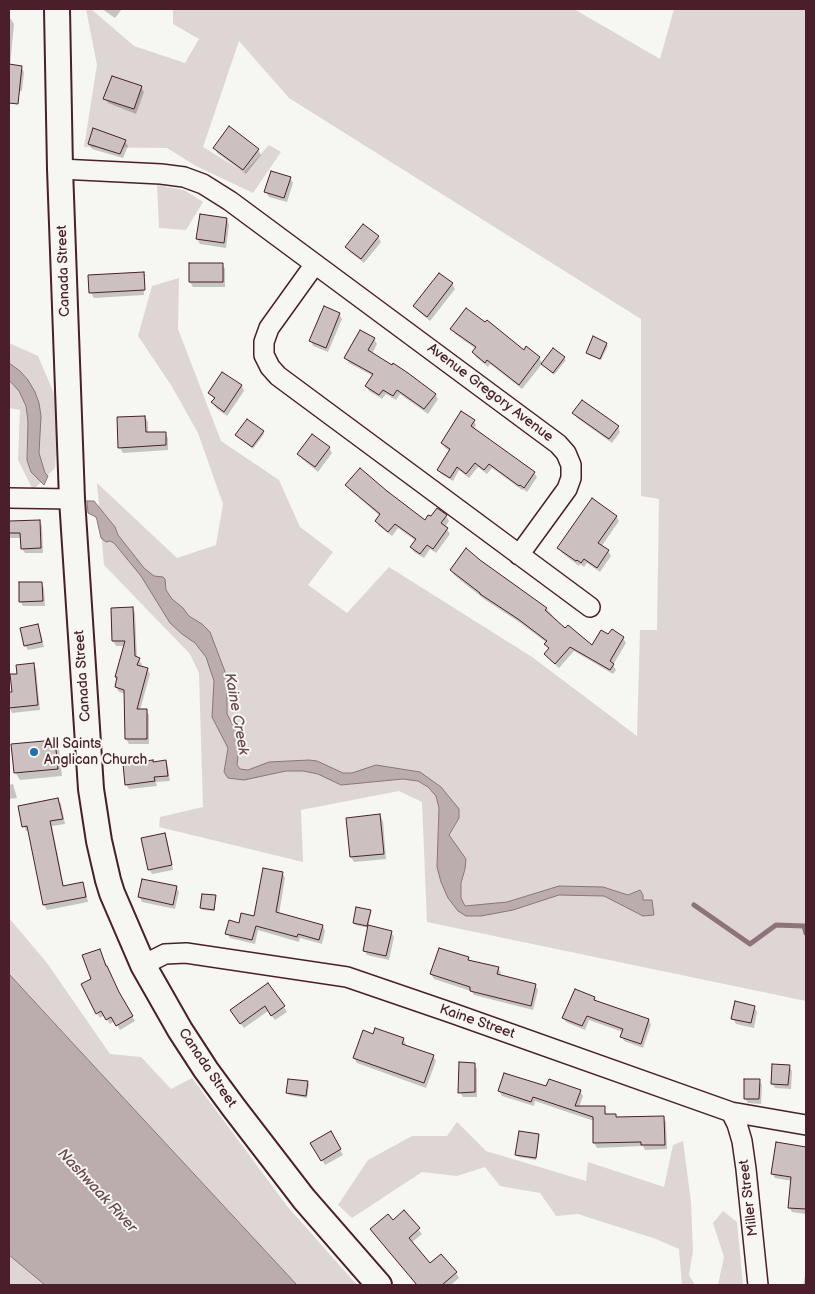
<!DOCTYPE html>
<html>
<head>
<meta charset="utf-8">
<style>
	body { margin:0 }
	#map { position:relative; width:815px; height:1294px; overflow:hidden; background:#f6f6f2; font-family:"Balsamiq Sans",sans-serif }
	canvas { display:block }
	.frame { position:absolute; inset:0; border:10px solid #4a1f2b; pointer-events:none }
</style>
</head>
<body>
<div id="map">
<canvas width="815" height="1294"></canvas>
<div class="frame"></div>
</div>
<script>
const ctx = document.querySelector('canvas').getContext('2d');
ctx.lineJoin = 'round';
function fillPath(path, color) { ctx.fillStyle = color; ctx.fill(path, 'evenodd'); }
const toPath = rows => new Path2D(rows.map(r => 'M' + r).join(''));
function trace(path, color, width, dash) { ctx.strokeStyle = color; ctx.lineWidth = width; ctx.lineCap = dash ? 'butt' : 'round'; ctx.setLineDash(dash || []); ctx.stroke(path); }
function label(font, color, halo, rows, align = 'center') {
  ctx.font = font + ' "Balsamiq Sans",sans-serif'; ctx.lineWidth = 4; ctx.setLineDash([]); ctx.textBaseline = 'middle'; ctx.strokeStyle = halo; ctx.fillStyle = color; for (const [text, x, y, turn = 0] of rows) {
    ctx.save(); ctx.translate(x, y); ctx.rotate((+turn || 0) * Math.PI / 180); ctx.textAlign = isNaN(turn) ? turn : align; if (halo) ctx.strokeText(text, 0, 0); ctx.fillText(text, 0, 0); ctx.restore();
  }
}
fillPath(toPath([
	[86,9,91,9,134,46,185,63,199,39,173,24,173,9,574,9,660,59,674,9,806,9,806,1001,427,922,422,802,399,791,301,810,303,862,159,827,160,817,203,807,199,673,190,654,104,565,97,483,177,558,216,545,223,504,198,433,171,385,138,336,152,286,179,278,178,329,221,441,279,480,300,527,333,552,308,585,347,613,389,567,532,657,637,736,640,630,657,630,659,499,641,496,641,319,289,98,239,41,203,147,244,172,269,145,281,152,253,193,196,166,167,148,84,147,97,65],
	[157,185,184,190,203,202,186,230,159,228],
	[9,343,38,356,59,405,55,468,33,490,18,460,20,410,9,408],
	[9,918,47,963,110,1054,141,1057,171,1089,192,1078,287,1206,357,1285,297,1285,9,974],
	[457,1122,486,1151,586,1181,588,1162,664,1187,673,1145,683,1141,691,1202,693,1251,689,1275,695,1285,682,1285,679,1249,656,1239,578,1214,556,1216,540,1193,500,1186,485,1167,457,1176,422,1172,352,1218,338,1205,368,1160,412,1136,447,1136],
	[723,1211,737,1222,743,1285,718,1285,724,1257,713,1223],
	[9,1255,45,1285,9,1285]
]), '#ddd6d5');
const water = toPath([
	[9,363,20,371,28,380,35,392,39,403,41,416,39,453,45,473,48,476,44,485,31,472,27,460,28,422,26,406,19,391,9,380,9,363],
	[87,501,94,501,115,527,118,535,144,568,154,576,163,577,165,579,166,590,172,599,183,608,189,616,202,624,210,632,227,677,227,714,240,738,237,765,240,769,248,770,269,762,309,760,317,761,343,773,352,773,376,765,420,772,441,787,459,809,459,818,449,835,466,859,465,869,461,883,461,898,465,906,507,902,559,886,603,887,628,895,640,890,643,895,643,900,652,900,654,915,643,916,604,896,559,895,513,910,481,916,466,916,458,911,448,898,441,882,437,867,439,808,436,796,428,787,418,781,403,779,341,785,318,774,303,771,286,771,244,780,228,778,224,772,228,748,212,717,214,681,206,657,195,643,182,634,170,623,141,576,114,543,110,541,106,542,101,538,97,520,96,517,88,513,87,501],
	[9,974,80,1051,297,1285,45,1285,9,1255,9,974]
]);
fillPath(water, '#bbadae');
trace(water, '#8e747a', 1);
fillPath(toPath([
	[102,9,122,9,115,18],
	[9,19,11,19,14,24,10,66,21,67,24,72,22,91,9,90],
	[141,87,144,92,136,114,108,103,105,98],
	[125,141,128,146,123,158,92,149,89,144],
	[215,148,258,150,261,155,246,174,217,153],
	[290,178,293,183,287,202,269,197,266,192],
	[227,220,229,225,226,248,200,244,197,239],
	[9,226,10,227,10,251,9,251],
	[378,237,381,242,364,263,350,252,347,247],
	[190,264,222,264,225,269,225,287,193,287,190,282],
	[144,273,146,276,143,276,144,295,94,298,91,293,90,276],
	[452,284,455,289,430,321,418,311,415,306],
	[339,314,342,319,328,352,313,346,311,341],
	[452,329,524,351,526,348,539,358,543,364,553,350,566,360,554,375,542,364,522,389,490,364,488,367,476,357,473,352,476,349,455,334],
	[374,339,377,344,372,354,435,394,438,399,428,414,400,394,396,400,386,394,382,399,369,391,366,386,373,376,349,363,346,358],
	[606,344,608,346,601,360,589,355,588,353],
	[223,373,242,386,244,391,227,416,216,408,213,403,215,400,209,393],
	[574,413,618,427,620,432,612,443,577,418],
	[145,417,148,422,148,434,165,433,168,438,168,450,123,453,120,448],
	[474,421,476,425,474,429,534,473,537,477,527,492,523,489,522,490,492,468,487,474,478,467,469,478,459,470,453,481,441,474,439,470,450,451,445,448,442,443],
	[263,432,264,434,253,449,236,435],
	[329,448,332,453,318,472,302,459,299,454],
	[347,485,425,521,446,516,449,521,445,527,450,534,436,553,430,549,424,558,414,552,411,547,416,541,398,528,392,536,379,526,376,521,380,516,350,490],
	[616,516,619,521,601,547,608,551,611,556,600,572,587,563,584,567,580,564,579,566,562,553,559,548],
	[40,521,42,526,43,553,25,553,22,548,22,538,9,538,9,522],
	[452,570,546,608,565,630,592,647,609,636,623,638,626,643,613,665,616,670,613,674,574,651,559,668,549,659,546,654,549,650,546,644,547,643,522,624,484,599,454,575],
	[41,583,44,588,45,606,23,606,20,601],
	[133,608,135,613,137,658,142,664,141,667,147,669,150,674,140,710,146,710,149,715,149,744,129,744,126,739,126,694,119,692,116,687,118,679,116,676,125,646,116,646,113,641],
	[37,626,40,631,44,647,28,650,25,645],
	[33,664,36,669,40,710,12,713,10,708,9,694,13,693,19,675],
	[55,741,59,749,62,776,20,780,15,772],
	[166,762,168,767,170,781,156,782,157,786,129,789,126,784,153,763],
	[13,784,17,798,9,799,9,785],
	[58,799,61,804,65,824,52,826,64,887,82,883,85,888,88,902,47,910,44,905,29,831,26,831,24,826],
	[380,816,383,821,386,859,354,862,351,857],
	[165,834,167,839,173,870,152,874,149,869],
	[282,873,285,878,279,914,323,926,325,931,322,944,300,938,299,942,258,930,255,944,230,938,227,933,240,924,255,917],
	[176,887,179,892,175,909,142,902,139,896],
	[215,896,215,911,203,910,201,908],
	[370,911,371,913,368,927,391,932,394,937,389,960,367,955,364,950,369,928,355,925,354,923],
	[100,950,120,997,135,1021,120,1030,115,1021,110,1024,104,1015,100,1018,88,999],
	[468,958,469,962,498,968,501,973,500,976,535,985,538,990,533,1010,474,995,471,991,434,979,431,974],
	[268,984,287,1012,275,1020,268,1011,244,1028,234,1015],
	[594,998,596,1002,649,1020,651,1025,643,1048,624,1041,622,1037,623,1032,589,1020,585,1030,566,1022,563,1018],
	[754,1007,757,1012,754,1028,736,1024,733,1019],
	[374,1035,403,1039,406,1044,406,1046,433,1056,436,1061,426,1088,357,1063,354,1058],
	[474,1064,477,1069,477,1097,463,1097,460,1092],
	[789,1066,792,1071,791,1089,775,1088,772,1083],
	[759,1080,762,1085,761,1104,748,1103,745,1098],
	[308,1083,309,1085,307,1098,289,1095,288,1093],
	[547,1088,580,1091,583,1096,579,1107,604,1107,607,1116,615,1115,617,1118,663,1117,666,1122,667,1149,645,1150,643,1146,597,1148,594,1143,594,1121,535,1101,534,1106,502,1096,499,1091],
	[331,1133,343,1155,325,1165,312,1143],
	[538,1135,539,1137,536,1160,518,1157,516,1155],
	[777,1143,806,1148,806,1214,792,1212,789,1207,792,1181,775,1178,772,1173],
	[404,1212,422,1234,411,1243,430,1265,441,1256,456,1273,459,1278,451,1285,418,1285,374,1234,371,1229,393,1221],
	[806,1271,806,1285,803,1285]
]), '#0003');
trace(toPath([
	[694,905,750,944,776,925,804,926,806,933]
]), '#8e747a', 5);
const building = toPath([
	[9,64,22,66,18,104,9,103,9,64],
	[112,76,142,86,134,109,103,99,112,76],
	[229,126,259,149,243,170,213,148,229,126],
	[93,128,126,140,120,154,88,144,93,128],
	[271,171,291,177,284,198,264,192,271,171],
	[200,214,227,218,224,243,196,239,200,214],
	[363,224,379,236,361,259,345,247,363,224],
	[189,263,223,263,223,282,189,282,189,263],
	[144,272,145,290,89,293,88,275,144,272],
	[439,273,453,283,427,317,413,306,439,273],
	[324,306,340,313,326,348,309,341,324,306],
	[466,308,485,322,487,320,524,350,526,346,540,357,519,385,487,360,485,363,472,352,476,347,450,329,466,308],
	[360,330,375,338,368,350,392,365,393,363,408,373,436,394,424,409,397,390,393,396,383,390,379,395,365,386,373,374,344,358,360,330],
	[593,336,607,343,600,359,586,353,593,336],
	[553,348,565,357,553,373,541,364,553,348],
	[222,372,242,385,224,412,211,402,215,398,208,393,222,372],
	[582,400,619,426,609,439,572,413,582,400],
	[461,411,475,420,471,426,535,472,524,488,520,485,519,486,489,464,484,470,475,463,466,474,457,467,450,478,437,470,450,449,441,443,461,411],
	[145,416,146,432,166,432,166,445,118,448,117,417,145,416],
	[247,419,264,431,252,447,235,435,247,419],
	[312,434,330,447,315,467,297,454,312,434],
	[360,468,387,491,425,520,428,515,431,516,437,508,447,515,441,523,448,528,433,549,427,545,420,554,410,547,416,539,395,524,388,532,375,521,380,514,345,485,360,468],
	[592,498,617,516,598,543,609,550,597,568,584,559,581,563,577,560,576,561,557,548,592,498],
	[40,520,41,548,21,549,20,533,9,533,9,521,40,520],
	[466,548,480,560,547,608,545,610,565,628,568,625,592,645,601,630,608,634,612,629,624,637,610,661,614,664,610,670,570,647,555,664,544,654,549,648,544,644,547,641,518,619,480,594,480,593,450,570,466,548],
	[19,582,42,582,43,601,19,602,19,582],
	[133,607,135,656,140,658,137,665,148,668,137,709,147,709,147,739,125,739,124,690,115,687,117,677,115,677,125,641,112,641,111,608,133,607],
	[38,624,42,642,24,646,20,628,38,624],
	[34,663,38,705,9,708,9,692,12,692,10,674,17,674,16,665,34,663],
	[55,740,58,769,14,773,11,744,55,740],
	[153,760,153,762,166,760,168,776,154,777,155,781,125,785,123,764,153,760],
	[58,798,63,819,50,821,63,886,83,882,86,897,43,905,27,826,22,827,18,806,58,798],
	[380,814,384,854,350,857,346,818,380,814],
	[165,833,172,865,148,870,141,838,165,833],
	[263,868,283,872,276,912,323,925,319,940,298,934,297,937,256,926,252,940,225,934,229,920,239,923,241,913,254,916,263,868],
	[142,879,177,886,173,905,138,897,142,879],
	[202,894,216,895,214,910,200,908,202,894],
	[356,907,371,910,367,926,353,923,356,907],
	[368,925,392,931,386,956,363,951,368,925],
	[439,948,469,957,468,960,499,967,497,974,536,984,531,1006,470,991,470,987,430,974,439,948],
	[100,949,106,966,107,966,119,992,133,1016,116,1026,111,1017,106,1020,101,1011,96,1014,81,984,91,979,82,955,100,949],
	[268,983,285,1006,271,1016,265,1006,240,1024,230,1010,268,983],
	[575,989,595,997,594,1000,649,1019,641,1044,620,1037,623,1029,587,1016,582,1026,562,1018,575,989],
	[735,1001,755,1006,751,1023,731,1019,735,1001],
	[375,1028,404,1038,402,1044,434,1055,424,1083,353,1058,363,1030,373,1034,375,1028],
	[459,1062,475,1063,475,1092,458,1093,459,1062],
	[772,1064,790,1065,788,1085,771,1084,772,1064],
	[504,1073,546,1086,549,1079,581,1090,575,1106,605,1106,605,1114,616,1114,616,1117,664,1116,665,1145,641,1145,641,1142,593,1143,593,1117,533,1097,531,1102,498,1091,504,1073],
	[288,1079,308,1081,306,1096,286,1093,288,1079],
	[744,1079,760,1079,759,1099,744,1099,744,1079],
	[331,1131,341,1149,321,1161,310,1143,331,1131],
	[519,1131,539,1134,536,1158,515,1155,519,1131],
	[776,1142,806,1147,806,1209,788,1208,791,1177,771,1174,776,1142],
	[404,1210,420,1228,409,1238,430,1263,441,1254,457,1272,442,1285,417,1285,370,1229,388,1214,393,1220,404,1210]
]);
fillPath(building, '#ccc1c0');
trace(building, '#4a1f2b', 1);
const minor = toPath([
	[60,169,161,174,184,177,203,184,230,201,558,444,566,453,571,465,571,478,567,489,519,555],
	[315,264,269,328,264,342,264,355,270,367,278,376,590,607],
	[9,498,72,499],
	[143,965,165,954,186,953,347,977,452,1013,731,1112,806,1125],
	[731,1112,737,1124,742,1141,746,1169,758,1285]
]);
const major = toPath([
	[57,9,60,169,72,499,91,789,99,841,108,880,112,893,143,965,180,1030,206,1070,234,1108,304,1199,379,1285]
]);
trace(minor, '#4a1f2b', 22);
trace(major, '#4a1f2b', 28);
trace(minor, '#f6f6f2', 19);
trace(major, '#f6f6f2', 24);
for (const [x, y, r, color] of [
	[34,752,5,"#1f6fb2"]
]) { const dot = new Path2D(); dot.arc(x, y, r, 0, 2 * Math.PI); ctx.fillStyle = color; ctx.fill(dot); trace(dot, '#f6f6f2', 2); }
label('14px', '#4a1f2b', '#f6f6f2', [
	["Canada Street",64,271,-92],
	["Avenue Gregory Avenue",490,393,37],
	["Canada Street",83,676,-94],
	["Kaine Street",477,1022,19],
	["Canada Street",207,1068,56],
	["Miller Street",749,1198,-97]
]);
label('14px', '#4a1f2b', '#f6f6f2', [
	["All Saints",44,744],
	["Anglican Church",44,760]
], 'left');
label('italic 15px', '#6c4a52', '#f6f6f2', [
	["Kaine Creek",236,714,80],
	["Nashwaak River",97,1191,47]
]);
</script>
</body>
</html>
